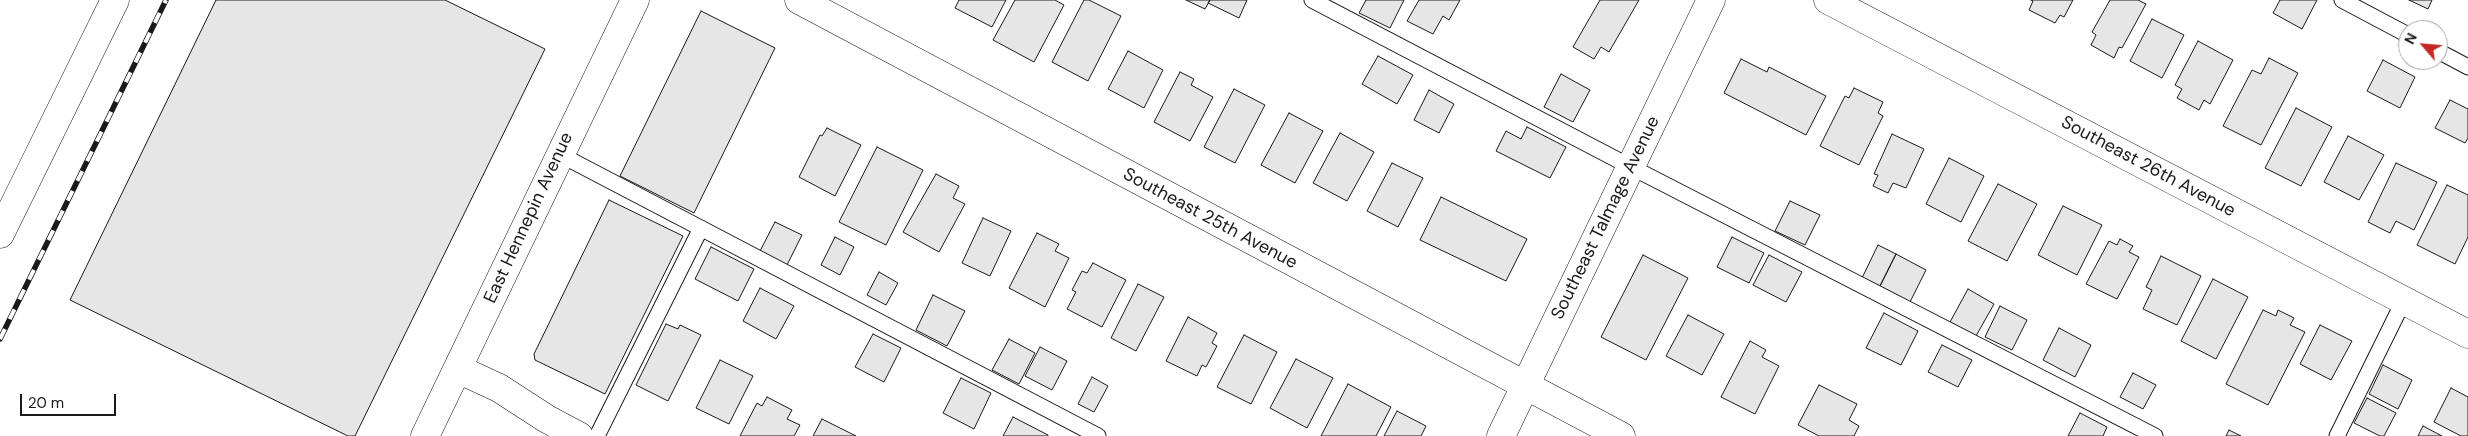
<!DOCTYPE html>
<html>
<head>
<meta charset="utf-8">
<style>
	body { margin:0 }
	#map { position:relative; width:2468px; height:436px; overflow:hidden; background:#fff; font-family:"DM Sans",sans-serif }
	canvas { display:block }
	.north { position:absolute; left:2398px; top:20px; width:50px; height:50px; box-sizing:border-box; background:#fff; border:1px solid #a3a3a3; border-radius:50%; rotate:297deg; font-size:14px; font-weight:700; line-height:20px; text-align:center; color:#1a1a1a }
	.north::after { content:''; display:block; margin:auto; width:18px; height:22px; background:#c62828; clip-path:polygon(50% 0,100% 100%,50% 72%,0 100%) }
	.scale { position:absolute; left:20px; top:394px; width:96px; height:22px; box-sizing:border-box; border:2px solid #1a1a1a; border-top:0; padding-left:6px; font-size:15px; line-height:18px; white-space:nowrap; color:#1a1a1a; -webkit-text-stroke:4px #fff; paint-order:stroke }
</style>
</head>
<body>
<div id="map">
<canvas width="2468" height="436"></canvas>
<div class="north">N</div>
<div class="scale">20 m</div>
</div>
<script>
const ctx = document.querySelector('canvas').getContext('2d');
ctx.lineJoin = 'round';
function fillPath(path, color) { ctx.fillStyle = color; ctx.fill(path, 'evenodd'); }
const toPath = rows => new Path2D(rows.map(r => 'M' + r).join(''));
function trace(path, color, width, dash) { ctx.strokeStyle = color; ctx.lineWidth = width; ctx.lineCap = dash ? 'butt' : 'round'; ctx.setLineDash(dash || []); ctx.stroke(path); }
function label(font, color, halo, rows, align = 'center') {
  ctx.font = font + ' "DM Sans",sans-serif'; ctx.lineWidth = 4; ctx.setLineDash([]); ctx.textBaseline = 'middle'; ctx.strokeStyle = halo; ctx.fillStyle = color; for (const [text, x, y, turn = 0] of rows) {
    ctx.save(); ctx.translate(x, y); ctx.rotate((+turn || 0) * Math.PI / 180); ctx.textAlign = isNaN(turn) ? turn : align; if (halo) ctx.strokeText(text, 0, 0); ctx.fillText(text, 0, 0); ctx.restore();
  }
}
const building = toPath([
	[216,0,445,0,545,49,355,436,348,436,70,300,216,0],
	[959,0,1006,0,992,27,955,8,959,0],
	[1015,0,1055,0,1064,5,1034,62,993,40,1015,0],
	[1084,0,1089,0,1121,16,1088,81,1052,62,1084,0],
	[1186,0,1210,0,1205,9,1186,0],
	[1210,0,1247,0,1239,18,1208,3,1210,0],
	[1366,0,1404,0,1390,28,1359,13,1366,0],
	[1419,0,1460,0,1449,20,1443,16,1433,34,1407,21,1419,0],
	[1600,0,1639,0,1609,52,1601,47,1594,59,1573,47,1600,0],
	[2031,0,2073,0,2064,17,2060,15,2055,23,2029,10,2033,1,2031,0],
	[2110,0,2138,0,2146,4,2122,48,2119,47,2114,58,2091,45,2096,35,2092,32,2110,0],
	[2280,0,2317,0,2302,29,2273,13,2280,0],
	[2409,0,2432,0,2428,9,2409,0],
	[701,11,775,48,694,213,620,176,701,11],
	[2152,19,2184,35,2162,78,2130,61,2152,19],
	[2198,41,2233,60,2210,104,2204,100,2199,110,2177,98,2182,89,2175,85,2198,41],
	[1128,51,1163,70,1144,108,1108,89,1128,51],
	[1378,56,1413,75,1397,104,1362,84,1378,56],
	[2269,58,2298,73,2261,145,2223,126,2252,70,2261,74,2269,58],
	[1741,59,1767,72,1769,67,1826,96,1806,135,1724,93,1741,59],
	[2383,60,2415,77,2400,108,2367,91,2383,60],
	[1180,72,1194,79,1191,85,1213,97,1190,141,1154,122,1180,72],
	[1561,74,1590,90,1573,122,1544,107,1561,74],
	[1854,88,1883,102,1878,113,1883,116,1859,165,1820,146,1845,96,1849,98,1854,88],
	[1234,89,1265,105,1235,163,1204,147,1234,89],
	[1429,90,1454,104,1439,133,1414,120,1429,90],
	[2450,100,2468,109,2468,138,2465,143,2435,128,2450,100],
	[2296,108,2332,127,2301,186,2265,168,2296,108],
	[1289,113,1323,131,1295,183,1261,165,1289,113],
	[1527,127,1566,147,1550,178,1496,151,1506,131,1521,139,1527,127],
	[827,128,861,145,835,196,799,177,820,135,822,136,827,128],
	[1340,133,1374,152,1347,201,1313,183,1340,133],
	[1892,134,1924,149,1906,188,1893,183,1888,193,1873,186,1878,175,1874,174,1892,134],
	[2348,136,2384,155,2359,200,2324,182,2348,136],
	[877,147,923,170,886,245,839,222,877,147],
	[1949,158,1984,176,1961,222,1926,204,1949,158],
	[1392,163,1423,178,1398,227,1367,211,1392,163],
	[2396,163,2437,182,2414,230,2396,221,2390,233,2368,222,2396,163],
	[936,174,959,186,953,198,965,204,939,252,903,232,936,174],
	[1998,184,2037,204,2007,261,1968,241,1998,184],
	[2447,185,2468,195,2468,237,2455,264,2417,245,2447,185],
	[1441,197,1527,239,1506,281,1420,240,1441,197],
	[609,200,683,236,605,394,535,360,534,354,609,200],
	[1790,201,1820,215,1805,245,1775,231,1790,201],
	[2063,206,2102,225,2077,275,2038,255,2063,206],
	[983,218,1011,231,990,276,962,263,983,218],
	[775,222,802,235,787,265,760,251,775,222],
	[1037,233,1059,244,1055,251,1069,258,1045,307,1009,288,1037,233],
	[835,237,854,247,840,275,821,265,835,237],
	[1732,237,1764,253,1749,283,1717,267,1732,237],
	[2120,239,2133,246,2129,252,2139,257,2117,299,2086,284,2109,241,2117,245,2120,239],
	[1878,245,1896,254,1880,286,1862,278,1878,245],
	[711,247,754,269,738,301,695,279,711,247],
	[1896,254,1926,270,1910,302,1880,286,1896,254],
	[1643,255,1688,278,1646,360,1601,337,1643,255],
	[1769,255,1802,272,1786,302,1753,285,1769,255],
	[2161,256,2201,276,2177,325,2143,309,2152,290,2146,287,2161,256],
	[1093,263,1126,280,1102,327,1067,309,1076,292,1072,290,1082,271,1087,273,1093,263],
	[879,272,898,283,886,305,867,295,879,272],
	[2213,279,2248,297,2216,359,2181,341,2213,279],
	[1138,284,1164,297,1136,351,1111,338,1138,284],
	[760,288,794,306,776,339,743,321,760,288],
	[1968,289,1994,304,1976,336,1950,322,1968,289],
	[933,295,965,311,947,346,916,330,933,295],
	[2000,306,2027,320,2012,350,1985,337,2000,306],
	[2263,310,2276,316,2278,310,2294,318,2290,325,2305,332,2268,405,2226,384,2263,310],
	[1884,313,1918,331,1901,365,1866,348,1884,313],
	[1688,315,1724,334,1702,375,1666,356,1688,315],
	[1188,317,1217,333,1212,343,1217,346,1206,367,1202,365,1197,376,1166,361,1188,317],
	[666,324,678,329,680,325,701,335,668,401,636,385,666,324],
	[2320,325,2352,341,2331,380,2300,364,2320,325],
	[2059,328,2091,345,2075,377,2043,360,2059,328],
	[873,334,901,348,884,382,855,367,873,334],
	[1244,335,1277,352,1251,404,1217,387,1244,335],
	[1009,339,1035,353,1019,384,992,370,1009,339],
	[1750,341,1766,350,1762,357,1779,366,1755,414,1721,397,1750,341],
	[1942,345,1972,360,1958,387,1928,372,1942,345],
	[1040,347,1067,361,1052,390,1025,376,1040,347],
	[1296,359,1333,378,1307,428,1270,408,1296,359],
	[720,360,753,376,729,424,696,408,720,360],
	[2383,365,2412,380,2398,409,2369,394,2383,365],
	[2133,373,2156,385,2143,409,2120,397,2133,373],
	[1092,377,1108,386,1094,412,1078,404,1092,377],
	[961,378,991,393,974,429,943,413,961,378],
	[1348,384,1391,407,1376,436,1321,436,1348,384],
	[1819,385,1857,404,1849,420,1859,426,1854,436,1819,436,1798,425,1819,385],
	[2451,388,2468,397,2468,436,2461,436,2434,422,2451,388],
	[767,397,792,410,787,419,800,425,794,436,740,436,757,403,762,406,767,397],
	[2367,398,2396,413,2384,436,2380,436,2354,423,2367,398],
	[1397,411,1426,426,1421,436,1384,436,1397,411],
	[2080,413,2107,427,2103,436,2068,436,2080,413],
	[1013,417,1048,435,1048,436,1003,436,1013,417],
	[822,419,856,436,813,436,822,419],
	[2423,426,2442,436,2418,436,2423,426],
	[2229,430,2241,436,2226,436,2229,430]
]);
fillPath(building, '#e6e6e6');
trace(building, '#1a1a1a', 1);
const lane = toPath([
	[1312,0,1631,167,2155,436],
	[2342,0,2408,35],
	[2438,51,2468,67],
	[559,154,1098,436],
	[597,436,701,228],
	[2337,436,2404,300]
]);
const street = toPath([
	[799,0,1621,436],
	[1828,0,2468,334],
	[0,234,115,0],
	[458,369,499,388,547,419,579,436],
	[1501,436,1711,0]
]);
const secondary = toPath([
	[425,436,635,0]
]);
trace(lane, '#1a1a1a', 17);
trace(street, '#1a1a1a', 29);
trace(secondary, '#1a1a1a', 29);
trace(lane, '#fff', 15);
trace(street, '#fff', 28);
trace(secondary, '#fff', 28);
const rail = toPath([
	[0,339,166,0]
]);
trace(rail, '#1a1a1a', 5.5);
trace(rail, '#fff', 4, [11]);
label('18px', '#1a1a1a', '#fff', [
	["Southeast 26th Avenue",2148,167,28],
	["East Hennepin Avenue",529,218,-65],
	["Southeast Talmage Avenue",1606,218,-64],
	["Southeast 25th Avenue",1210,219,28]
]);
</script>
</body>
</html>
